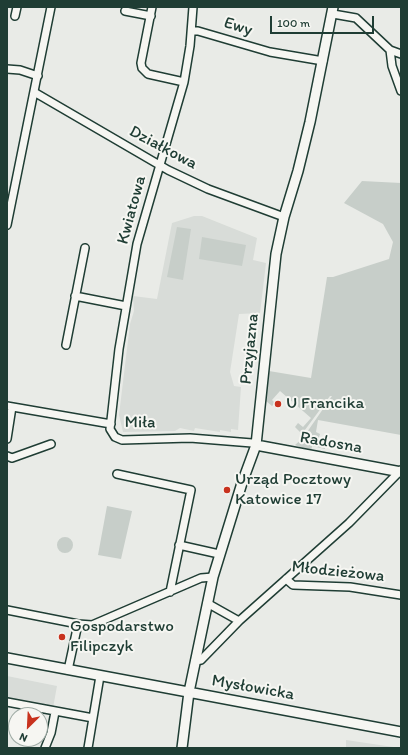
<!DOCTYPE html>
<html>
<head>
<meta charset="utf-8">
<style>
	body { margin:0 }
	#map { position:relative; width:408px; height:755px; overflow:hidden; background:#e9ebe7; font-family:Itim,sans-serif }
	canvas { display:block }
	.frame { position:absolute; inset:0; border:8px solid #1f3d34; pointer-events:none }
	.north { position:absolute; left:8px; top:707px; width:40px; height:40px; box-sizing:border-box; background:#f6f6f2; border:1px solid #a0aca6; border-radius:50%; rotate:204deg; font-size:11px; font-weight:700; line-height:16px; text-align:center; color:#1f3d34 }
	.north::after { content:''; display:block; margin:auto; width:14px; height:18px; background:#c8321e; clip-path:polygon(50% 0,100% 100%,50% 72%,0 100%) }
	.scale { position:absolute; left:270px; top:16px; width:104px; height:18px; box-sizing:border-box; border:2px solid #1f3d34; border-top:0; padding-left:5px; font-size:12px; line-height:14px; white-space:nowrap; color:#1f3d34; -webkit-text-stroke:3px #f6f6f2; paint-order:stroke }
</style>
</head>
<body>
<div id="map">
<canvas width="408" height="755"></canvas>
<div class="frame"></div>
<div class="north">N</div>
<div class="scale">100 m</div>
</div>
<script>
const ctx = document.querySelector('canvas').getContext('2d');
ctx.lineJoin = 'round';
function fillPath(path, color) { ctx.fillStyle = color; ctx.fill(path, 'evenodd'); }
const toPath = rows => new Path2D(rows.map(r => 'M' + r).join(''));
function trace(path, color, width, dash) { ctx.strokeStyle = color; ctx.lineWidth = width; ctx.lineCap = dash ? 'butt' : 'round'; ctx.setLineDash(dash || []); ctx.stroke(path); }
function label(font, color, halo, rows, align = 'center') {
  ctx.font = font + ' Itim,sans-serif'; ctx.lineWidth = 4; ctx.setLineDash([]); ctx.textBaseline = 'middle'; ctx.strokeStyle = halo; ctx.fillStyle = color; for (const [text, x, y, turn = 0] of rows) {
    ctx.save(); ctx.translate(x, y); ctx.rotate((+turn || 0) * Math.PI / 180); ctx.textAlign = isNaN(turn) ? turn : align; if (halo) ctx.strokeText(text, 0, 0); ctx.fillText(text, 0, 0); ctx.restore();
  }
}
fillPath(toPath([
	[194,216,202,216,257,238,253,260,266,263,260,313,239,314,230,372,234,386,241,387,238,430,231,429,231,432,220,430,220,432,195,428,194,431,180,428,175,431,123,432,119,415,130,324,134,311,133,296,157,299,172,223],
	[7,676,57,686,53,708,7,698],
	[346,740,400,748,346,748]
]), '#d8dcd8');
fillPath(toPath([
	[362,181,401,183,401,435,318,420,316,432,320,434,318,440,312,439,305,435,332,396,330,396,302,434,295,427,298,423,303,427,311,418,280,391,272,400,275,403,272,406,266,401,269,371,311,378,327,277,333,277,389,259,393,242,383,224,344,203],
	[177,227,191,229,183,280,167,277],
	[202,237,246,245,242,266,199,259],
	[303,438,310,442,325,445,325,449,312,446,311,452,295,445],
	[107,506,132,511,121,559,98,555],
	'57 545a8 8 0 1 1 16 0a8 8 0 1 1-16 0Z'
]), '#c7cec9');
const minor = toPath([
	[152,7,141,63,142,68,148,74,184,82],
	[193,7,190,46,184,82,137,244,119,349,110,429,115,437,122,440,190,438,252,443,256,445],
	[125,11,151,16],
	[333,14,356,18,390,50,392,66,401,91],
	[15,16,17,7],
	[192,31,198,31,270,52,323,61],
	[390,50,401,54],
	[7,69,20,70,38,76],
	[34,92,168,170,208,189,284,217],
	[7,225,51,7],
	[75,296,126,306],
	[66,345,85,248],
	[7,406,111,424],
	[7,439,12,407],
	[7,456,12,458,51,444],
	[117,474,191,490,170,592],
	[179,545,219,554],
	[286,579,293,585,350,587,401,595],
	[207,603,239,621],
	[7,610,78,624,92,625,201,578,213,577],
	[195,661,201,660,239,621,349,523,401,470],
	[68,670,78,624],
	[7,702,93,718,100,676],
	[45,748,51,733,55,712],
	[88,748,93,718]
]);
const tertiary = toPath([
	[256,445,401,472],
	[7,658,401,732],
	[182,748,189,692,213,577,242,483,256,445,276,254,284,217,298,171,310,122,333,7]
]);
trace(minor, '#1f3d34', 10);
trace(tertiary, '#1f3d34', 12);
trace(minor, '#f6f6f2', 7);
trace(tertiary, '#f6f6f2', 9);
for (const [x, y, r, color] of [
	[278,404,4,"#c8321e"],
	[227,490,4,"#c8321e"],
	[62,637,4,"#c8321e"]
]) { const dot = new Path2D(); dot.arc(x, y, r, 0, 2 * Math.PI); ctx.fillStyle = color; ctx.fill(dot); trace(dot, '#f6f6f2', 1.5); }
label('17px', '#1f3d34', '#f6f6f2', [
	["Ewy",238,27,17],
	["Działkowa",163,148,28],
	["Kwiatowa",132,210,-75],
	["Przyjazna",250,349,-84],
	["Miła",140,423,1],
	["Radosna",331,443,10],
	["Młodzieżowa",338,572,6],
	["Mysłowicka",253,688,10]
]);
label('17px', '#1f3d34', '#f6f6f2', [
	["U Francika",286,404],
	["Urząd Pocztowy",235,480],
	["Katowice 17",235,500],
	["Gospodarstwo",70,627],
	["Filipczyk",70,647]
], 'left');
</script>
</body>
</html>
